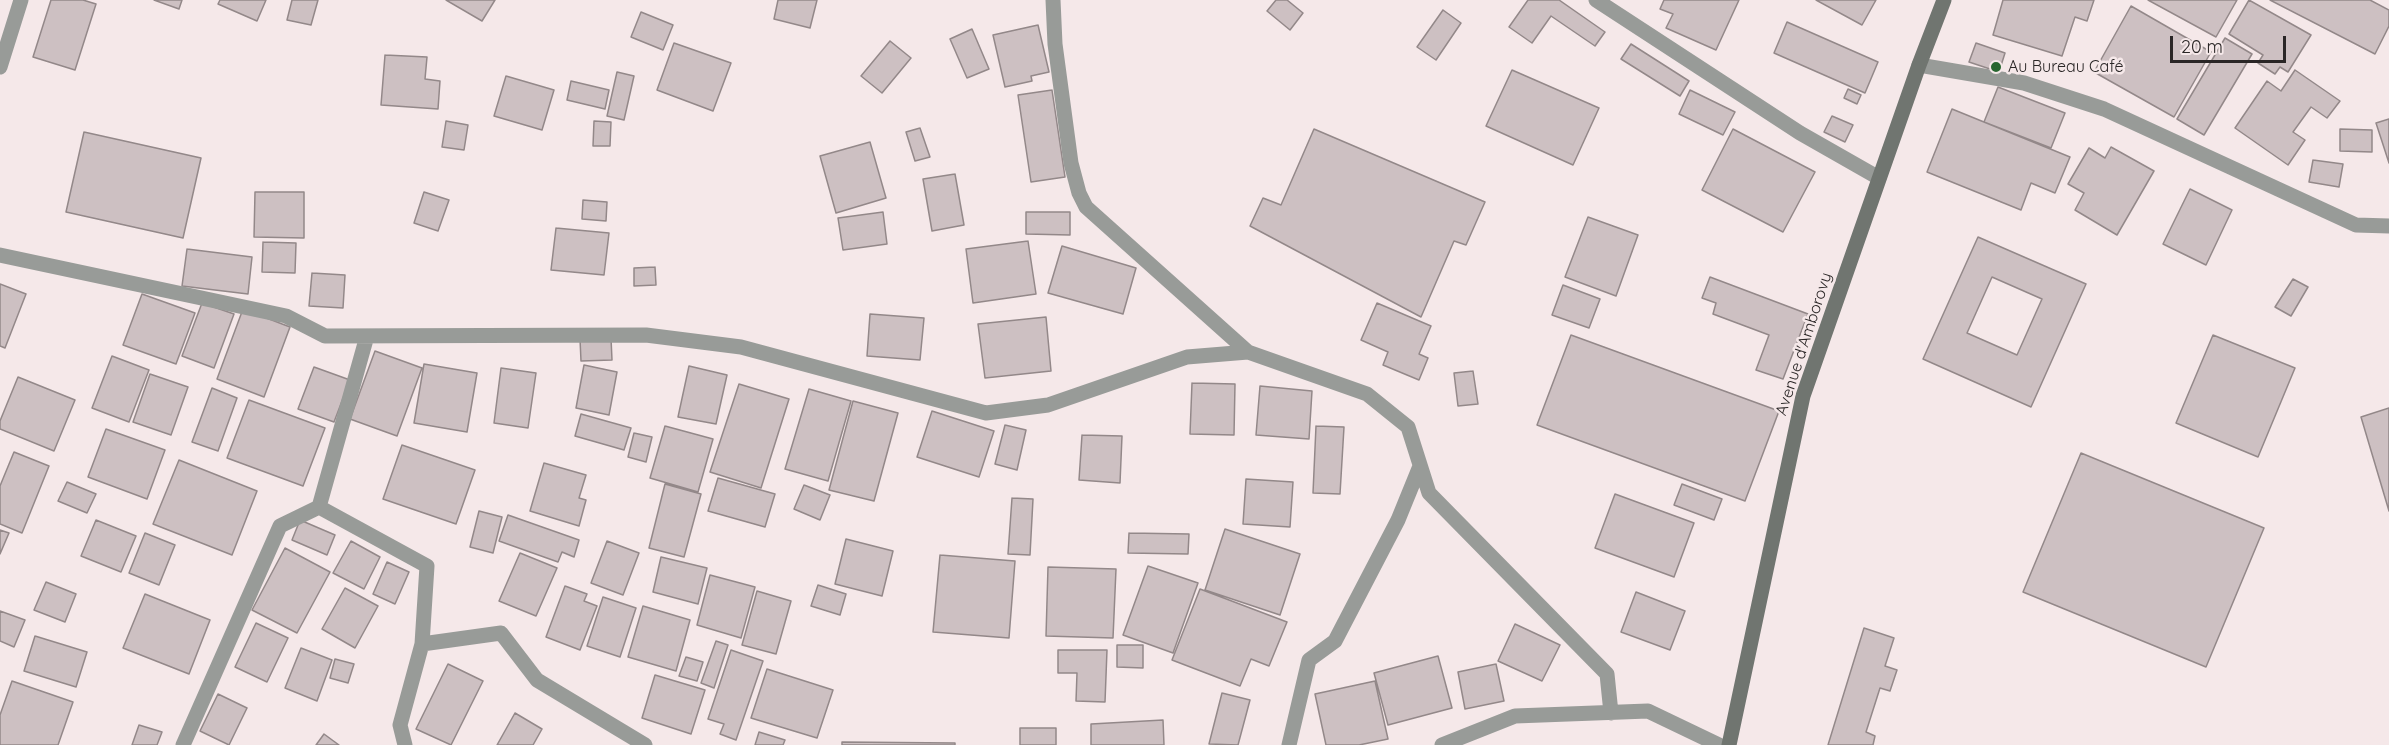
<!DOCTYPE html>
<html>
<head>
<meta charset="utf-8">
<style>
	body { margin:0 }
	#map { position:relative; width:2389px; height:745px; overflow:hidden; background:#f5e8e9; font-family:Quicksand,sans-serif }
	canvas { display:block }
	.scale { position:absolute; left:2170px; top:36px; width:116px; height:27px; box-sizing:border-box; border:3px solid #2a2626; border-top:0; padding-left:8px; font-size:18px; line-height:21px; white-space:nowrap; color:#2a2626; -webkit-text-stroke:4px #f5e8e9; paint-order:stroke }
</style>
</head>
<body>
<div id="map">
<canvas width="2389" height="745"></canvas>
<div class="scale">20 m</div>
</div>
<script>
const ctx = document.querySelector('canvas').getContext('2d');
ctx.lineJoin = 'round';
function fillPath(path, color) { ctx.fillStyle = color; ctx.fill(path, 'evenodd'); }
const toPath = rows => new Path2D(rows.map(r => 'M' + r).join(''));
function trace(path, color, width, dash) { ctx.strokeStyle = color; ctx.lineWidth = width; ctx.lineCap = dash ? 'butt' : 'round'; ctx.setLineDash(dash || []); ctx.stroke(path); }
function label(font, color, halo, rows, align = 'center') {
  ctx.font = font + ' Quicksand,sans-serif'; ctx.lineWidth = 5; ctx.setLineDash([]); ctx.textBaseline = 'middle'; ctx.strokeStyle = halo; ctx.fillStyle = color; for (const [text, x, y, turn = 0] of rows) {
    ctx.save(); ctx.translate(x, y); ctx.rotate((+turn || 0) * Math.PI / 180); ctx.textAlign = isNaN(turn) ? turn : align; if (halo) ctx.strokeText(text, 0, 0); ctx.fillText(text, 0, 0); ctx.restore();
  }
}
const building = toPath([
	[51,0,83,0,96,4,75,70,33,57,51,0],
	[154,0,182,0,179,9,154,0],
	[220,0,266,0,257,21,218,4,220,0],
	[292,0,318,0,311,25,287,20,292,0],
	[446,0,495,0,482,21,446,0],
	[778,0,817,0,810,28,774,19,778,0],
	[1276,0,1287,0,1303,13,1290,30,1267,11,1276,0],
	[1528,0,1559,0,1605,32,1595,46,1551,16,1532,43,1509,27,1528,0],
	[1664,0,1739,0,1716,50,1666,28,1673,14,1660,9,1664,0],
	[1816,0,1876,0,1862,25,1816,0],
	[2003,0,2094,0,2087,21,2075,17,2062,56,1993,35,2003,0],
	[2148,0,2237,0,2216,37,2148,0],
	[2249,0,2311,35,2288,72,2280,67,2275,74,2258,63,2263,55,2229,34,2249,0],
	[2270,0,2370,0,2389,10,2389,26,2375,54,2270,0],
	[2131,6,2211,52,2174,117,2094,72,2131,6],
	[1443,10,1461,23,1436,60,1417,47,1443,10],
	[641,12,673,25,663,50,631,37,641,12],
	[1787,22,1878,62,1865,93,1774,53,1787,22],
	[1038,25,1049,72,1031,76,1032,81,1005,87,993,35,1038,25],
	[972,29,989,69,967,78,950,39,972,29],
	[2225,38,2252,54,2204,135,2177,119,2225,38],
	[890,41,911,58,882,93,861,76,890,41],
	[674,43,731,63,713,111,657,90,674,43],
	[1976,43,2005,53,1999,72,1969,62,1976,43],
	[1631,44,1689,81,1680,96,1621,59,1631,44],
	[385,55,427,57,425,79,440,81,438,109,381,105,385,55],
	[1512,70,1599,108,1573,165,1486,126,1512,70],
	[2295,70,2340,101,2327,118,2311,107,2293,132,2305,140,2288,165,2235,128,2267,81,2281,91,2295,70],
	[617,72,634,76,624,120,607,116,617,72],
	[506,76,554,90,542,130,494,116,506,76],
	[571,81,609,90,605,109,567,100,571,81],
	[1998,87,2065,113,2051,148,1984,122,1998,87],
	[1848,89,1861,95,1857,104,1844,98,1848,89],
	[1052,90,1065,177,1031,182,1018,95,1052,90],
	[1690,90,1735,112,1723,135,1679,114,1690,90],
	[1952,109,2070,157,2055,193,2031,183,2021,210,1927,172,1952,109],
	[1832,116,1853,125,1845,142,1824,132,1832,116],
	[2389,119,2389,163,2376,123,2389,119],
	[446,121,468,125,464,150,442,147,446,121],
	[594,121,611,122,610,146,593,146,594,121],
	[920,128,930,157,915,161,906,132,920,128],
	[1314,129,1485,202,1466,245,1454,241,1421,317,1250,226,1263,198,1281,205,1314,129],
	[1733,129,1815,172,1783,232,1702,190,1733,129],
	[2340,129,2372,130,2372,152,2340,151,2340,129],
	[84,132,201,158,183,238,66,212,84,132],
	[870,142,886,198,836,213,820,156,870,142],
	[2111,147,2154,171,2117,235,2075,210,2084,193,2068,184,2089,148,2105,158,2111,147],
	[2313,160,2343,164,2339,187,2309,182,2313,160],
	[955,174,964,225,932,231,923,179,955,174],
	[2190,189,2232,210,2206,265,2163,244,2190,189],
	[255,192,304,192,304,238,254,237,255,192],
	[424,192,449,200,438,231,414,223,424,192],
	[583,200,607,202,606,221,582,219,583,200],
	[883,212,887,244,843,250,838,218,883,212],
	[1026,212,1070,212,1070,235,1026,234,1026,212],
	[1588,217,1638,235,1616,296,1565,277,1588,217],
	[556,228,609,233,604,275,551,270,556,228],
	[1978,237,2086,284,2031,407,1923,359,1978,237],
	[1992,277,2042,299,2017,355,1967,333,1992,277],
	[1028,241,1036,294,973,303,966,249,1028,241],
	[263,242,296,243,295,273,262,272,263,242],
	[1062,246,1136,268,1123,314,1048,293,1062,246],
	[187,249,252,257,248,294,182,286,187,249],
	[655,267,656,285,634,286,634,268,655,267],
	[312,273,345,275,343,308,309,306,312,273],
	[1710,277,1808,314,1783,379,1756,370,1769,335,1713,314,1716,303,1702,298,1710,277],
	[2293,279,2308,287,2291,316,2275,307,2293,279],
	[0,284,26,294,5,348,0,346,0,284],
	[1563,285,1600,299,1589,328,1552,315,1563,285],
	[142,294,195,313,176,364,123,345,142,294],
	[202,303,234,314,214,368,182,356,202,303],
	[1377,303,1431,326,1419,354,1428,358,1419,380,1383,365,1388,352,1361,340,1377,303],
	[243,309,290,327,264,397,217,379,243,309],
	[870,314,924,318,920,360,867,356,870,314],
	[1046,317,1051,371,985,378,978,324,1046,317],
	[1571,335,1779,411,1745,501,1537,425,1571,335],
	[2213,335,2295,368,2258,457,2176,423,2213,335],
	[611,338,612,360,581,361,580,339,611,338],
	[375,351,422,368,397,436,350,419,375,351],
	[112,356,149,370,129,422,92,408,112,356],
	[424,364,477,373,467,432,414,423,424,364],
	[584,365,617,372,609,415,576,408,584,365],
	[689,366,727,375,716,424,678,417,689,366],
	[314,367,350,380,334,422,298,409,314,367],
	[501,368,536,373,528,428,494,423,501,368],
	[1473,371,1478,404,1458,406,1454,373,1473,371],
	[150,374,188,387,171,435,133,422,150,374],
	[18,377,75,400,54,451,0,429,0,421,18,377],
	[1192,383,1235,384,1234,435,1190,434,1192,383],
	[739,384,789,399,761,488,710,472,739,384],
	[1260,386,1312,391,1309,439,1256,435,1260,386],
	[212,388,237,398,218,451,192,442,212,388],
	[809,389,851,401,828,481,785,469,809,389],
	[249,400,325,428,303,486,227,458,249,400],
	[853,401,898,413,874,501,829,490,853,401],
	[2389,408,2389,511,2361,417,2389,408],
	[932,411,994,431,979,477,917,457,932,411],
	[581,414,631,428,624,450,575,436,581,414],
	[1005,425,1026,430,1017,470,995,464,1005,425],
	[665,426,713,439,698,492,650,478,665,426],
	[1316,426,1344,427,1340,494,1313,493,1316,426],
	[106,429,165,450,147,499,88,477,106,429],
	[634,433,652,437,646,462,628,457,634,433],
	[1082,435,1122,436,1120,483,1079,480,1082,435],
	[402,445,475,470,456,524,383,499,402,445],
	[14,452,49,466,22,533,0,524,0,486,14,452],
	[2081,453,2264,528,2206,667,2023,592,2081,453],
	[179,460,257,491,232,555,153,524,179,460],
	[544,463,586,475,579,498,586,500,579,526,530,511,544,463],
	[718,478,775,494,765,527,708,511,718,478],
	[1246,479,1293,482,1290,527,1243,524,1246,479],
	[67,482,96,494,87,513,58,501,67,482],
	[665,484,701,494,684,557,649,548,665,484],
	[1682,484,1722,499,1714,520,1674,505,1682,484],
	[804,485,830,495,820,520,794,509,804,485],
	[1615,494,1694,523,1674,577,1595,548,1615,494],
	[1012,498,1033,499,1030,555,1008,554,1012,498],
	[479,511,502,517,493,553,470,547,479,511],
	[508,515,579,540,574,557,562,552,558,562,499,541,508,515],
	[96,520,136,536,121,572,81,556,96,520],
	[300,520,335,535,327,555,292,540,300,520],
	[1225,529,1300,554,1280,615,1205,590,1225,529],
	[0,530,9,533,0,554,0,530],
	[145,533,175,545,159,585,129,573,145,533],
	[1129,533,1189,534,1188,554,1128,553,1129,533],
	[846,539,893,551,882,596,835,584,846,539],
	[351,541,380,557,364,589,333,573,351,541],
	[607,541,639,553,623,595,591,583,607,541],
	[285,548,330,572,297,633,252,610,285,548],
	[520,553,557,568,536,616,499,601,520,553],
	[940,555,1015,561,1009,638,933,632,940,555],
	[661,557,707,568,698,604,653,592,661,557],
	[387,562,409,572,395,604,373,594,387,562],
	[1148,566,1198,583,1173,653,1123,635,1148,566],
	[1048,567,1116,569,1113,638,1046,636,1048,567],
	[710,575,755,587,741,638,697,625,710,575],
	[46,582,76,594,65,622,34,610,46,582],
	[818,585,846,594,840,615,811,606,818,585],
	[565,586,587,594,584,601,597,606,580,650,546,637,565,586],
	[345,588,378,606,355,648,322,629,345,588],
	[1200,589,1287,622,1269,666,1251,659,1240,686,1172,660,1200,589],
	[757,591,791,601,776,654,742,645,757,591],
	[1636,592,1685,611,1670,650,1621,632,1636,592],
	[145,594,210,620,189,674,123,648,145,594],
	[603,597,636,608,620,657,587,646,603,597],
	[643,606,690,620,676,671,628,657,643,606],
	[0,611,25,620,14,647,0,641,0,611],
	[256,623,288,638,267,682,235,667,256,623],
	[1515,624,1560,645,1542,681,1498,661,1515,624],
	[1864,628,1894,638,1885,666,1897,670,1890,691,1880,688,1866,732,1875,736,1873,745,1828,745,1864,628],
	[35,636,87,652,76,687,24,671,35,636],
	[716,641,728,645,714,688,701,683,716,641],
	[1117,645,1143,645,1143,668,1117,667,1117,645],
	[301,648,332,660,317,701,285,688,301,648],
	[731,650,763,661,736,740,720,734,724,724,708,719,731,650],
	[1058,650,1107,650,1105,702,1076,701,1077,673,1058,673,1058,650],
	[1438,656,1452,708,1388,725,1374,673,1438,656],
	[686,657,703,662,697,681,679,676,686,657],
	[335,659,354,664,348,683,330,678,335,659],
	[448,664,483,681,451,745,416,729,448,664],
	[1496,664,1504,701,1465,709,1458,672,1496,664],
	[767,669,833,690,817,738,751,718,767,669],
	[655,675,705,690,691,734,642,718,655,675],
	[12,681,73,702,58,745,0,745,0,715,12,681],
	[1375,681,1388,739,1359,745,1326,745,1315,694,1375,681],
	[1222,693,1250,700,1238,745,1209,744,1222,693],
	[218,694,247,708,229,745,200,731,218,694],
	[515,713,542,729,533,745,497,745,515,713],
	[1163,720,1164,745,1091,745,1091,724,1163,720],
	[139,725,162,732,157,745,132,745,139,725],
	[1020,728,1056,728,1056,745,1020,745,1020,728],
	[759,732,785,740,783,745,755,745,759,732],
	[324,734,339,745,316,745,324,734],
	[842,742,955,743,955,745,842,745,842,742]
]);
fillPath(building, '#cdc0c2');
trace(building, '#938889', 1.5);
trace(toPath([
	[1053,0,1055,44,1071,163,1079,193,1086,207,1248,352],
	[1596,0,1800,133,1879,178],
	[1919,65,2024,83,2104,109,2356,225,2389,226],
	[0,67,21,0],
	[0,255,286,316,325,336,646,335,741,347,986,413,1048,405,1187,357,1248,352,1367,394,1408,427,1429,493,1607,674,1611,713],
	[319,507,367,336],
	[422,644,501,633,537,680,645,745],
	[183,745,280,526,319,507,427,566,422,644,400,725,405,745],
	[1289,745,1309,660,1335,641,1398,520,1420,466],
	[1442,745,1515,716,1648,711,1719,745]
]), '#989b98', 15);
trace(toPath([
	[1729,745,1803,396,1919,65,1944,0]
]), '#707570', 15);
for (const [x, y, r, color] of [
	[1996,67,6,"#27662f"]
]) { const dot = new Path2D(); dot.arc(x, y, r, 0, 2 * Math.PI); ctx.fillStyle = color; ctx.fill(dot); trace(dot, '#f5e8e9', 2); }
label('16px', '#2a2626', '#f5e8e9', [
	["Au Bureau Café",2008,67]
], 'left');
label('16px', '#2a2626', '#f5e8e9', [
	["Avenue d'Amborovy",1804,344,-72]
]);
</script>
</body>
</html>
